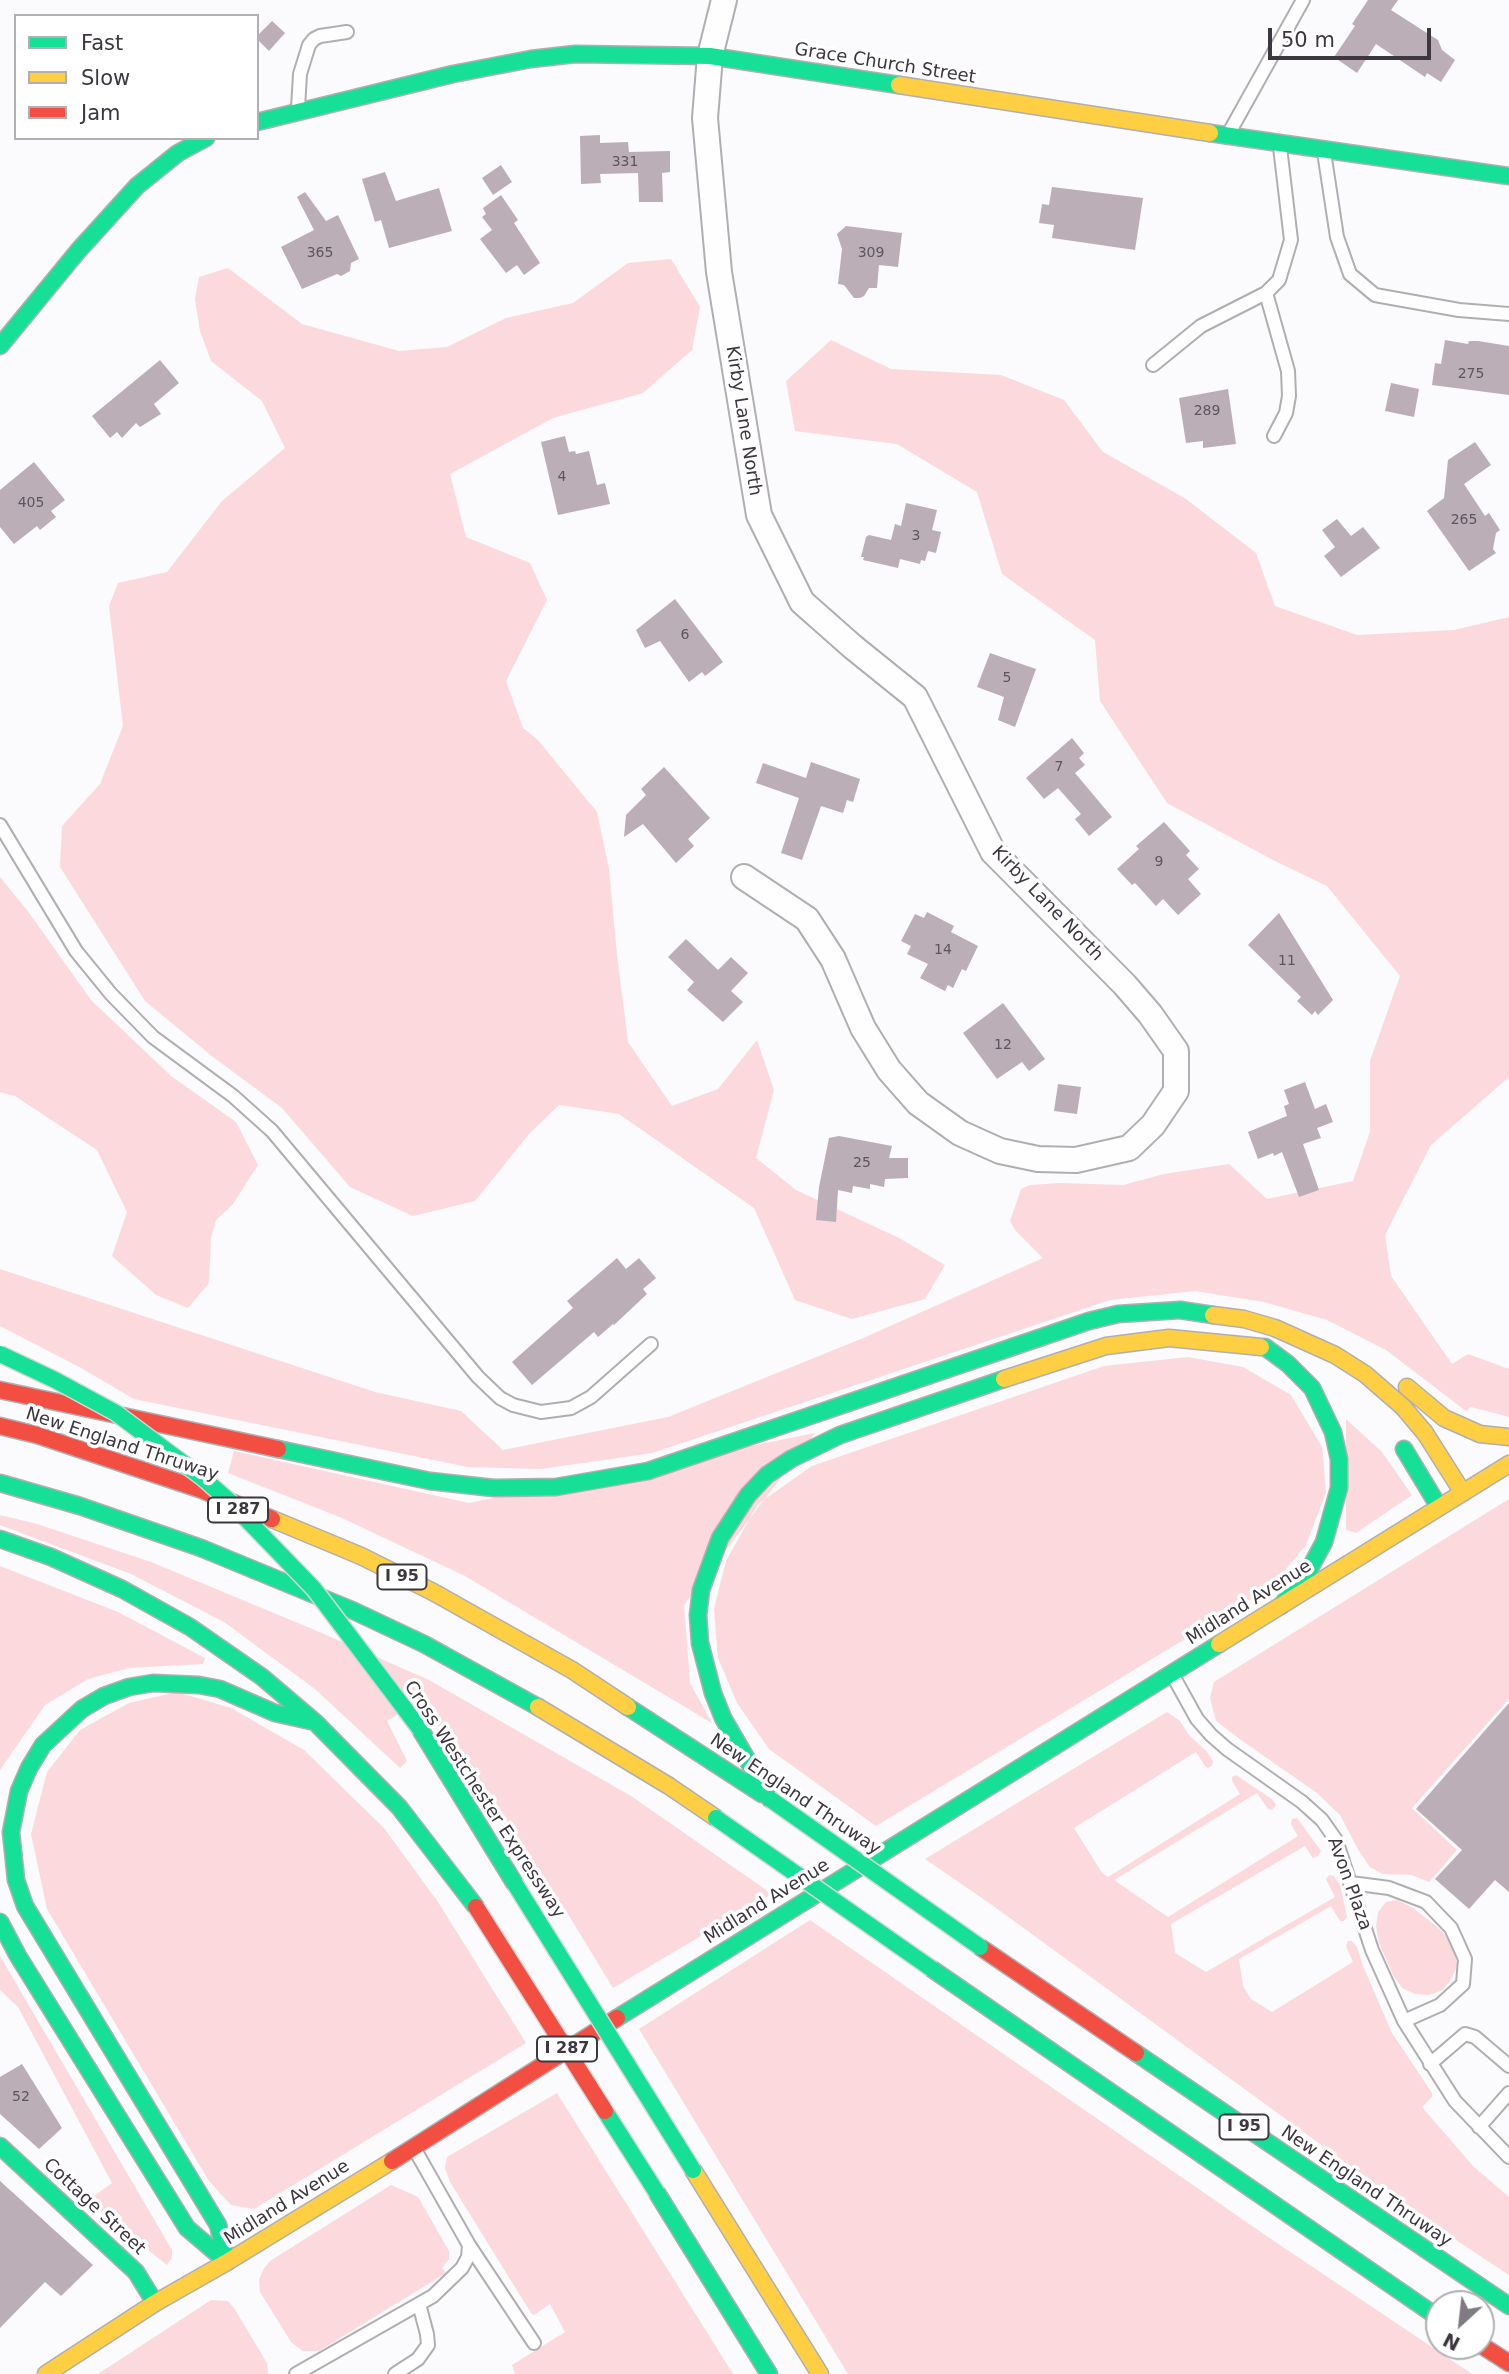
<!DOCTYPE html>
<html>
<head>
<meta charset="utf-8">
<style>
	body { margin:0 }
	#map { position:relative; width:1509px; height:2374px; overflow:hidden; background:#fbfafc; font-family:"DejaVu Sans",sans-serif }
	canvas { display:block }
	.legend { position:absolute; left:14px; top:14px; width:245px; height:126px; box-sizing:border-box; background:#fff; border:2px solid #b1afb3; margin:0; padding:9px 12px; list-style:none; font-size:21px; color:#3d3740 }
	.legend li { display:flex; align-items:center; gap:14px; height:35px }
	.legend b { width:35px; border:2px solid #b1afb3 }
	.north { position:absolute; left:1425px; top:2290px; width:70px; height:70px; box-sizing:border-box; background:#fff; border:2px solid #b1afb3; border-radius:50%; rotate:207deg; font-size:19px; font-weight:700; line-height:28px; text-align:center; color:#3d3740 }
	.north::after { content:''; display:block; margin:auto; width:24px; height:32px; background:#807b82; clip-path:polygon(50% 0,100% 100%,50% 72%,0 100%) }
	.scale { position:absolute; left:1268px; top:28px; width:163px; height:32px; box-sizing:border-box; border:4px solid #3d3740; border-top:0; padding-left:9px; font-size:21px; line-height:24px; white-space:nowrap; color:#3d3740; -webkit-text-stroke:5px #fff; paint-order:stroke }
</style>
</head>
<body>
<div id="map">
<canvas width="1509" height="2374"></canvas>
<ul class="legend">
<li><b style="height:9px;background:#16e098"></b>Fast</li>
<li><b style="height:9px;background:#ffcf43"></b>Slow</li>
<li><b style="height:9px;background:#f24e42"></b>Jam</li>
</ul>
<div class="north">N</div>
<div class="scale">50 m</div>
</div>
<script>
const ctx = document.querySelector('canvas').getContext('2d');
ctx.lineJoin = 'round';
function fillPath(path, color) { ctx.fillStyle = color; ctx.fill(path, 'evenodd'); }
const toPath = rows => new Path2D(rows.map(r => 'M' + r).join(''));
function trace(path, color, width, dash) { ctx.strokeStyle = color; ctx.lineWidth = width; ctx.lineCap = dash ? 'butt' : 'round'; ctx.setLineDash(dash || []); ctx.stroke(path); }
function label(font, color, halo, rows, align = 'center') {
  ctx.font = font + ' "DejaVu Sans",sans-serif'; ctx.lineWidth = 7; ctx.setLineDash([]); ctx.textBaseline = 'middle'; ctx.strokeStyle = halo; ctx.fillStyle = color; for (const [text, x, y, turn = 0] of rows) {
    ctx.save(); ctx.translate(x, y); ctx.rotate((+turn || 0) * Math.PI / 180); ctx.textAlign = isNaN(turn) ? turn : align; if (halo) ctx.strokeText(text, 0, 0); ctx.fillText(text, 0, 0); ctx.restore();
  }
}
fillPath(toPath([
	[671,259,700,307,692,350,643,393,553,418,450,474,466,537,530,563,547,600,506,681,523,728,537,739,597,812,609,869,617,955,628,1042,672,1106,718,1089,757,1040,774,1090,756,1158,796,1190,899,1238,945,1265,925,1299,852,1319,795,1300,754,1208,619,1114,559,1105,529,1134,475,1201,413,1216,350,1187,282,1108,213,1057,145,1001,60,867,62,826,100,784,123,726,109,606,118,583,167,572,222,501,285,448,262,401,211,361,200,331,195,299,199,277,228,268,302,324,399,351,447,347,506,318,573,303,628,263],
	[831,340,891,369,1001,375,1064,400,1103,452,1186,499,1256,553,1275,606,1357,635,1454,630,1509,617,1509,1077,1431,1145,1385,1235,1391,1276,1452,1364,1468,1354,1509,1369,1509,1417,1471,1407,1466,1411,1386,1350,1327,1320,1264,1302,1195,1291,1110,1300,652,1453,541,1469,468,1467,134,1399,83,1369,0,1326,0,1269,375,1392,461,1411,503,1450,668,1417,861,1339,1043,1258,1015,1230,1010,1221,1021,1189,1030,1185,1060,1183,1123,1185,1164,1174,1229,1164,1267,1199,1353,1181,1370,1132,1370,1061,1400,976,1327,886,1273,860,1167,803,1100,701,1095,640,1002,574,977,492,897,444,795,431,786,381],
	[0,877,27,910,91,1000,171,1076,236,1122,258,1165,233,1204,216,1220,211,1238,209,1283,188,1308,156,1295,112,1256,127,1212,97,1150,15,1096,0,1092],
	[1188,1357,1243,1367,1291,1395,1322,1447,1326,1492,1306,1545,1271,1587,876,1826,769,1749,737,1703,718,1658,714,1609,726,1561,758,1504,812,1466,1104,1366],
	[1346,1419,1382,1452,1412,1495,1356,1533,1346,1530],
	[815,1433,684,1605,690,1683,712,1723,465,1576,342,1518,228,1473,234,1451,469,1503],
	[1509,1499,1509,1699,1412,1808,1457,1850,1429,1882,1412,1875,1383,1874,1370,1867,1359,1851,1340,1815,1317,1793,1241,1740,1216,1721,1210,1698,1214,1682],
	[0,1515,37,1524,151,1562,310,1628,429,1680,631,1796,772,1894,613,1988,566,1911,462,1764,422,1700,387,1721,407,1761,400,1768,315,1689,224,1622,131,1574,0,1525],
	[0,1566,118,1612,205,1658,203,1664,129,1668,88,1679,45,1705,0,1770],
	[177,1692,231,1708,304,1750,384,1828,438,1902,526,2043,254,2209,231,2205,209,2181,47,1909,31,1834,47,1772,80,1730,129,1703],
	[1167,1712,1180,1721,1188,1734,1207,1752,1213,1761,1212,1766,1208,1768,1205,1766,1196,1752,1074,1828,1102,1873,1108,1877,1240,1794,1232,1781,1232,1777,1236,1775,1273,1800,1276,1805,1272,1810,1268,1809,1257,1793,1114,1880,1168,1917,1298,1836,1291,1824,1292,1819,1297,1818,1321,1851,1318,1856,1313,1858,1305,1846,1171,1924,1175,1953,1206,1972,1335,1897,1326,1879,1329,1875,1334,1876,1340,1885,1347,1917,1344,1921,1340,1921,1331,1906,1239,1959,1243,1986,1251,1999,1272,2012,1353,1962,1346,1946,1348,1941,1352,1941,1357,1947,1363,1966,1392,2033,1432,2093,1432,2097,1422,2107,1473,2166,1509,2197,1509,2275,1412,2211,992,1905,925,1859],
	[1397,1900,1413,1908,1441,1930,1454,1947,1457,1965,1452,1978,1443,1990,1429,1995,1415,1994,1402,1988,1393,1975,1379,1943,1376,1926,1378,1912,1386,1902],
	[810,1920,1268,2237,1472,2374,848,2374,639,2029],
	[0,1956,172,2250,172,2258,167,2265,87,2201,112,2183,18,2007,0,1990],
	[557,2093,733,2374,515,2374,512,2365,565,2332,550,2304,534,2315,531,2313,450,2182,445,2168,447,2157],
	[391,2185,418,2197,449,2251,449,2259,442,2268,446,2273,319,2351,303,2351,291,2342,260,2292,259,2280,263,2270,270,2261],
	[211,2300,228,2301,234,2308,267,2363,268,2374,98,2374]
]), '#fcd9dc');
fillPath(toPath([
	[1368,0,1398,0,1391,10,1438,40,1442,50,1455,60,1441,82,1427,73,1425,77,1376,44,1357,73,1334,57,1355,26,1352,24],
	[272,21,285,33,269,51,257,39,257,36],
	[600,135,600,143,628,142,629,152,670,151,670,172,662,173,663,202,639,202,638,173,600,174,601,183,581,184,580,136],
	[501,165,512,182,493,195,482,178],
	[385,172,396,201,439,188,452,231,389,248,381,220,375,222,362,179],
	[1052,187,1143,198,1135,250,1052,238,1054,225,1039,223,1042,204,1049,205],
	[305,192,326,221,338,215,359,259,351,263,350,271,341,276,337,274,302,289,281,247,314,230,297,197],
	[501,195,518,220,514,223,540,263,524,275,517,265,506,273,480,239,492,230,482,217,486,214,483,208],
	[846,226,902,233,898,267,879,265,877,288,869,288,864,296,860,298,854,298,844,285,838,284,842,249,837,234],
	[1445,340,1468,344,1469,341,1478,341,1509,346,1509,395,1432,385,1435,363,1441,364],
	[160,360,179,383,154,404,161,414,140,427,136,423,122,438,117,432,110,438,92,416],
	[1391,383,1419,389,1414,417,1385,411],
	[1228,389,1236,444,1203,448,1203,441,1186,443,1179,398],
	[565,436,569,452,575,451,576,454,589,451,597,485,605,483,610,504,558,515,541,442],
	[1475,442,1491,465,1464,484,1485,516,1489,513,1500,530,1496,533,1493,549,1496,553,1469,571,1427,511,1444,498,1448,460],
	[34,462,65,500,51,511,56,517,40,530,37,526,14,544,0,527,0,490],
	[906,503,937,510,932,530,941,532,936,553,928,551,925,561,921,560,920,564,900,559,898,568,863,560,864,557,861,557,866,537,869,535,891,540,895,524,901,526],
	[1337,519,1351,536,1363,527,1380,548,1341,577,1324,556,1335,547,1322,530],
	[675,599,723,662,705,676,702,672,689,682,660,641,645,648,636,630],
	[990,653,1036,669,1015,727,998,720,1004,697,977,687],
	[1072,738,1084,753,1079,758,1085,765,1075,773,1112,817,1089,836,1075,819,1081,814,1058,788,1044,799,1026,778],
	[811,762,860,779,853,802,847,800,843,813,821,806,802,860,781,853,799,798,756,783,763,763,806,778],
	[664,767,710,818,688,839,694,846,676,863,643,824,624,837,626,815,646,795,641,789],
	[1164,822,1190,851,1186,855,1199,869,1188,879,1201,894,1178,915,1163,899,1156,906,1135,883,1132,885,1117,869,1139,849,1136,846],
	[927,912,954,926,951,932,978,946,966,971,962,969,953,988,948,985,945,991,920,978,928,964,907,954,911,946,901,941,915,914,924,918],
	[1279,913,1333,1000,1318,1015,1315,1011,1312,1015,1297,1001,1301,997,1248,945],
	[686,939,718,970,731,957,748,973,731,991,743,1002,723,1022,687,990,694,982,668,957],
	[1003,1003,1045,1059,1029,1071,1022,1062,997,1079,963,1033],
	[1305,1082,1315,1109,1326,1104,1333,1122,1317,1128,1321,1138,1303,1144,1319,1190,1299,1197,1282,1152,1274,1156,1273,1153,1258,1159,1248,1132,1287,1116,1284,1106,1289,1104,1284,1090],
	[1058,1084,1081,1087,1077,1114,1054,1111],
	[839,1136,892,1146,889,1158,908,1158,908,1178,885,1179,884,1187,870,1184,870,1189,853,1186,852,1193,838,1190,836,1222,816,1220,819,1187,829,1138],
	[617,1258,626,1269,639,1258,656,1278,643,1289,647,1294,614,1325,613,1324,598,1337,594,1332,532,1385,512,1362,573,1308,567,1301],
	[1509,1703,1509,1892,1495,1880,1469,1909,1435,1879,1462,1850,1416,1809],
	[22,2064,62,2128,39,2149,0,2114,0,2077],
	[0,2181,93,2265,61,2296,45,2282,0,2328]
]), '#bcaeb7');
const lane = toPath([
	[298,108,300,74,309,45,314,39,320,36,347,32],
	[1229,133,1303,0],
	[1324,152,1337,237,1350,274,1375,295,1459,310,1509,314],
	[1266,293,1288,371,1289,396,1286,413,1274,436],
	[1153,365,1201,326,1266,293,1279,280,1291,240,1280,147],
	[0,825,76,951,111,994,153,1037,233,1096,272,1131,478,1377,500,1398,513,1405,541,1412,571,1408,591,1397,651,1344],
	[1172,1674,1197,1719,1211,1735,1227,1749,1302,1802,1322,1820,1336,1840,1372,1950,1404,2021,1455,2101,1509,2157],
	[1351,1883,1389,1888,1426,1902,1451,1928,1465,1959,1463,1984,1440,2005,1404,2021],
	[1430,2064,1465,2034,1475,2037,1509,2066],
	[1479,2127,1509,2093],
	[469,2245,534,2343],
	[296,2374,433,2296,462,2268,468,2257,469,2245,414,2148],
	[395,2374,418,2359,428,2345,427,2334,419,2304]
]);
const street = toPath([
	[724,0,710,56,705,118,719,272,759,515,802,602,853,647,915,697,993,852,1125,985,1150,1014,1176,1051,1176,1091,1153,1125,1129,1148,1076,1160,1038,1159,1000,1151,960,1133,918,1103,889,1070,863,1028,833,959,807,919,744,877]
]);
const fast = toPath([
	[257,122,453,74,531,59,575,54,710,56,899,85],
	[1210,133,1509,176],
	[0,346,78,251,137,186,178,153,206,138],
	[1265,1347,1288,1364,1312,1388,1333,1432,1339,1459,1339,1488,1324,1542,1309,1570,1281,1606],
	[278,1449,430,1481,494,1488,556,1487,648,1471,1089,1321,1118,1314,1180,1310,1213,1315],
	[1404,1449,1439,1507],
	[0,1483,80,1506,201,1548,354,1611,424,1644,538,1707],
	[0,1539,51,1557,122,1589,190,1627,262,1677,315,1722,399,1807,476,1907],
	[628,1707,762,1794],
	[420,1729,515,1884],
	[770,1799,723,1718,713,1693,700,1643,698,1615,701,1590,720,1538,748,1495,767,1475,791,1459,840,1435,1004,1379],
	[0,1922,18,1956,187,2228,227,2262],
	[932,1969,1439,2318],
	[617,2018,1219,1644],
	[1136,2053,1509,2306],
	[0,2146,136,2272,155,2303],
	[657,2193,769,2374],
	[227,2262,218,2225,25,1906,16,1880,11,1832,19,1791,29,1768,43,1745,82,1709,104,1696,129,1687,153,1683,199,1685,220,1689,275,1713,315,1722]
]);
const slow = toPath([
	[899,85,1210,133],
	[1213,1315,1244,1319,1275,1328,1335,1355,1365,1374,1403,1407,1425,1433,1463,1493],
	[1004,1379,1106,1346,1169,1338,1261,1347],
	[1407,1387,1444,1418,1480,1434,1509,1437],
	[272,1519,361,1556,433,1592,572,1670,628,1707],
	[1219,1644,1509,1464],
	[538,1707,669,1786,716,1818],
	[693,2170,820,2374],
	[46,2374,155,2303,227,2262,392,2161]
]);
const jam = toPath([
	[0,1390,278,1449],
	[0,1426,37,1435,202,1490,272,1519],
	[980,1947,1136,2053],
	[392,2161,617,2018],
	[1481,2345,1509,2363]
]);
trace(lane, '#b1aeb2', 16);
trace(street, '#b1aeb2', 28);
trace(fast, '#b1aeb2', 19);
trace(slow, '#b1aeb2', 19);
trace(jam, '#b1aeb2', 19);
trace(lane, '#fefeff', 12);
trace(street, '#fefeff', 24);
trace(fast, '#16e098', 16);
trace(slow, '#ffcf43', 16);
trace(jam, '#f24e42', 16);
const fastBridge = toPath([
	[0,1354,55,1380,116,1413,203,1478,229,1501,314,1589,420,1729],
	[770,1799,980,1947],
	[716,1818,932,1969],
	[515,1884,693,2170],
	[605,2111,657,2193]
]);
const jamBridge = toPath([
	[476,1907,605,2111]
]);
trace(fastBridge, '#d7d5d8', 19, []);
trace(jamBridge, '#d7d5d8', 19, []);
trace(fastBridge, '#16e098', 16);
trace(jamBridge, '#f24e42', 16);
label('14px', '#5d555e', null, [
	["331",625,162],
	["365",320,253],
	["309",871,253],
	["275",1471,374],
	["289",1207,411],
	["4",562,477],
	["405",31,503],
	["265",1464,520],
	["3",916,536],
	["6",685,635],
	["5",1007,678],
	["7",1059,767],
	["9",1159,862],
	["14",943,950],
	["11",1287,961],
	["12",1003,1045],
	["25",862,1163],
	["52",21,2097]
]);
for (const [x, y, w] of [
	[238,1510,60],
	[402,1577,49],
	[567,2049,60],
	[1244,2127,49]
]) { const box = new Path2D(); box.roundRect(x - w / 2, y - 12.5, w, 25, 5); ctx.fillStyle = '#fff'; ctx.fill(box); trace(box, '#3d3740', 2); }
label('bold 16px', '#3d3740', null, [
	["I 287",238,1510],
	["I 95",402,1577],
	["I 287",567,2049],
	["I 95",1244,2127]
]);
label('18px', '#3d3740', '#fff', [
	["Grace Church Street",885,64,9],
	["Kirby Lane North",743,421,81],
	["Kirby Lane North",1047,904,46],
	["New England Thruway",122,1445,18],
	["Midland Avenue",1249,1603,-32],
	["New England Thruway",795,1795,34],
	["Cross Westchester Expressway",484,1800,57],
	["Avon Plaza",1349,1884,70],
	["Midland Avenue",767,1902,-32],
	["New England Thruway",1366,2187,34],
	["Midland Avenue",287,2203,-32],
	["Cottage Street",94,2207,43]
]);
</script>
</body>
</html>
